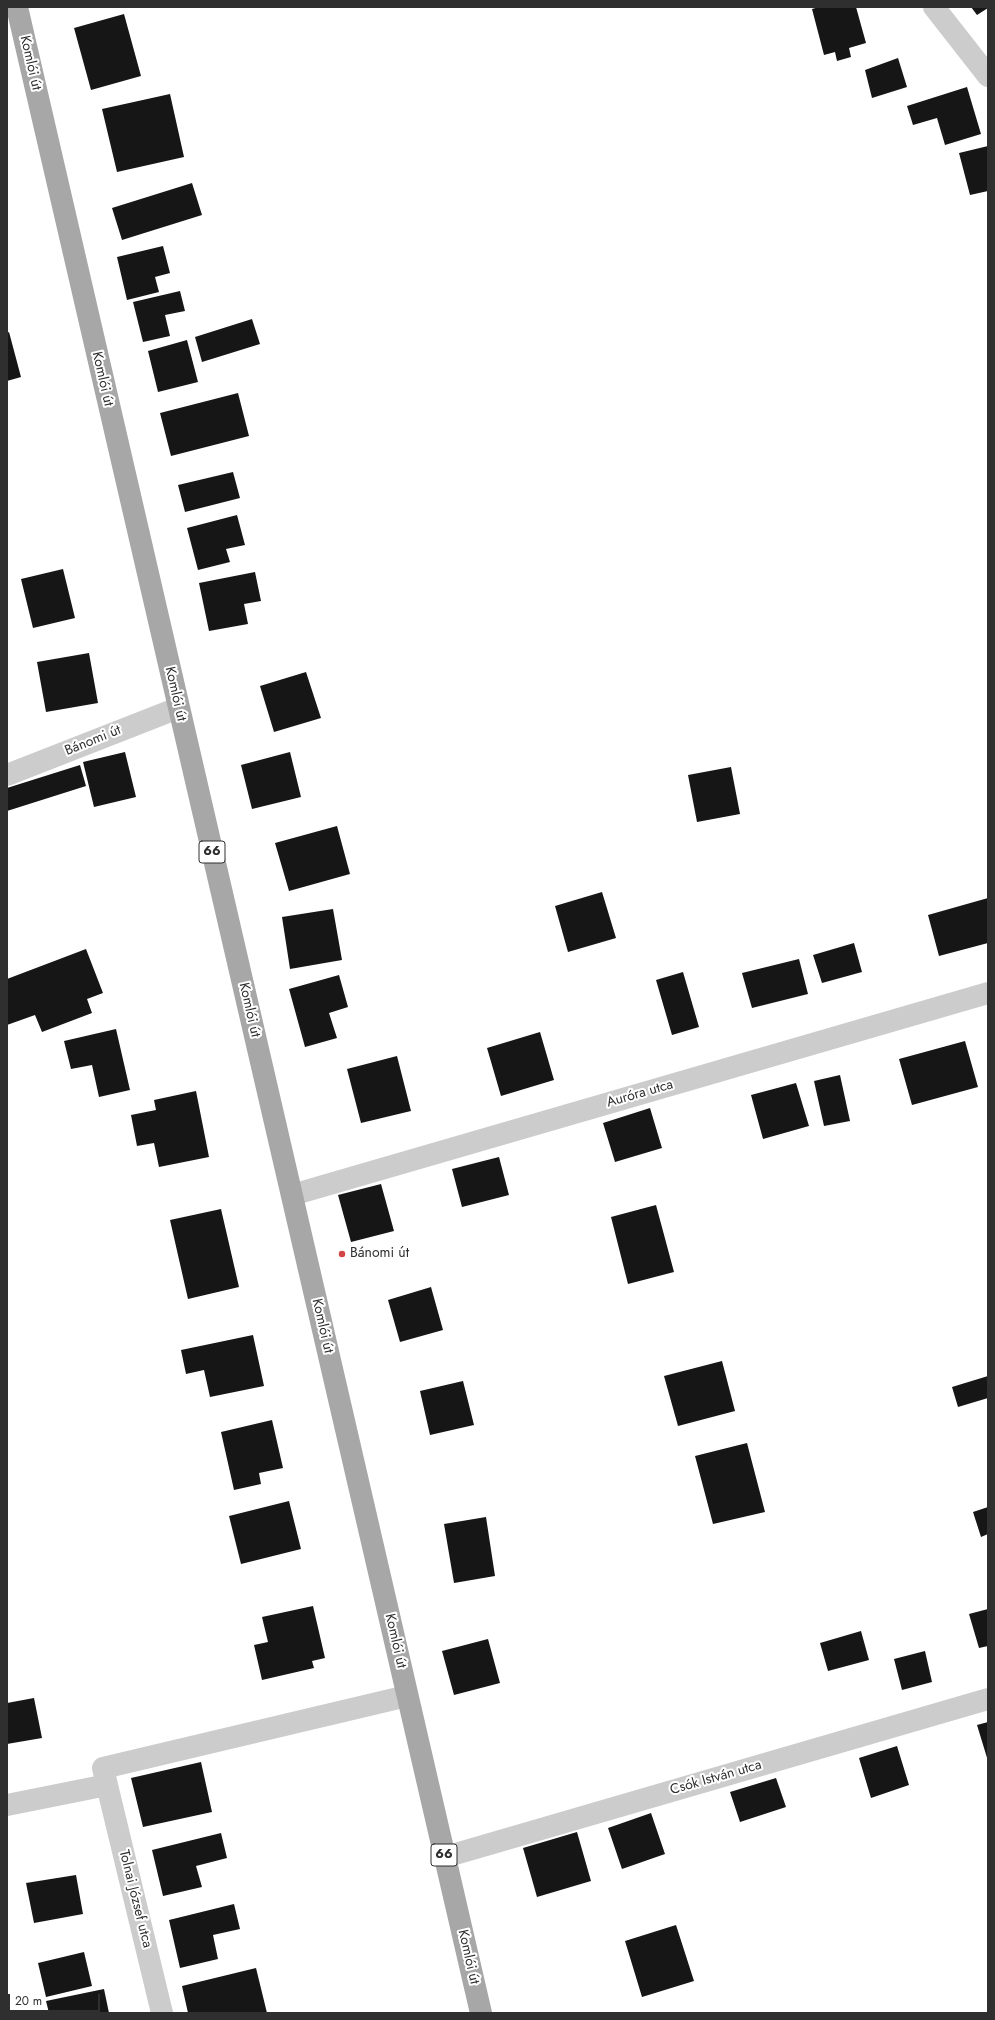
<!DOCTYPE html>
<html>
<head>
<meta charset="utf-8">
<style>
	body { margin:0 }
	#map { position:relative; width:995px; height:2020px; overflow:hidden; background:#fff; font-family:Jost,sans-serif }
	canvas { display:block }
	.frame { position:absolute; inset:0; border:8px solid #2f2f2f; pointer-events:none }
	.scale { position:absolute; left:8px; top:1994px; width:92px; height:18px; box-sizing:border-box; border:2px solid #2f2f2f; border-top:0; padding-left:5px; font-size:12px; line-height:14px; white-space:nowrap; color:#2f2f2f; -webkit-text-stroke:3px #fff; paint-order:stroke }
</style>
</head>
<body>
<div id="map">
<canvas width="995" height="2020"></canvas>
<div class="frame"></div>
<div class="scale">20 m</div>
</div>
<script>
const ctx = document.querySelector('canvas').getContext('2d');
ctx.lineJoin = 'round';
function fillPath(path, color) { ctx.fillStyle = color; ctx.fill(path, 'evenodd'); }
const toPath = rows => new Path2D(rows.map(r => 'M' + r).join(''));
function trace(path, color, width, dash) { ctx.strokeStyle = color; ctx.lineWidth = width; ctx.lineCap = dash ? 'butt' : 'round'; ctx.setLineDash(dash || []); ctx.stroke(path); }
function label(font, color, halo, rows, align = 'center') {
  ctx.font = font + ' Jost,sans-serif'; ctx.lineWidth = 4; ctx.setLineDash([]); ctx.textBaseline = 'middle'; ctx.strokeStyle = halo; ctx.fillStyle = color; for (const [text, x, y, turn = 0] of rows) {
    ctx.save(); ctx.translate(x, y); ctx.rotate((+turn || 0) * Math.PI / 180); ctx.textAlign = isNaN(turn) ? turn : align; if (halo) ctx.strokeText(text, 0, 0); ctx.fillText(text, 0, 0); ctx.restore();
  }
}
fillPath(toPath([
	[819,7,856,7,866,43,849,48,851,57,837,61,835,52,824,55,812,9],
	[971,7,988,7,988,8,977,15],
	[124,14,141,76,91,90,74,28],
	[898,58,907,87,872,98,865,70],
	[967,87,981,134,945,145,937,118,913,125,907,106],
	[170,94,184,157,117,172,102,109],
	[988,146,988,191,970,195,959,153],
	[192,183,202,215,122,240,112,208],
	[163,246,170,273,155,277,159,292,127,300,117,257],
	[180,291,185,311,165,315,170,336,143,342,133,302],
	[252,319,260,344,202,362,195,337],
	[9,332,21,377,7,381,7,333],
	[187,340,198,382,158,392,148,351],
	[238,393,249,436,171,456,160,413],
	[233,472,240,498,185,512,178,485],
	[237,515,245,545,226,549,230,562,198,570,187,528],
	[63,569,75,618,33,628,21,579],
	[255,572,261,601,244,604,248,624,209,631,199,583],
	[89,653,98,703,46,712,37,662],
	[306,672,321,718,274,732,260,686],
	[125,752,136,797,94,807,83,762],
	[290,752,301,797,252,809,241,765],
	[80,765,86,786,7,811,7,788],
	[731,767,740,814,697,822,688,775],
	[337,826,350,874,289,891,275,843],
	[602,892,616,938,568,952,555,906],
	[988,898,988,943,939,956,928,915],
	[333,909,342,960,290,969,282,917],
	[854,943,862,972,822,983,813,955],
	[86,949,103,993,87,999,92,1013,42,1032,35,1015,7,1025,7,979],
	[799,959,808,994,752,1008,742,973],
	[683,972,699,1027,672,1035,656,980],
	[339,975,348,1007,329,1013,337,1038,305,1047,289,989],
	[116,1029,130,1090,99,1097,92,1065,71,1069,64,1041],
	[540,1032,554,1080,501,1096,487,1048],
	[965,1041,978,1087,912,1105,899,1059],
	[397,1056,411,1111,361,1123,347,1069],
	[840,1075,850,1121,824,1126,814,1081],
	[796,1083,809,1126,763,1139,751,1095],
	[196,1091,209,1157,159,1167,154,1143,137,1146,131,1115,156,1110,154,1100],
	[650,1108,662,1148,615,1162,603,1123],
	[499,1157,509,1195,462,1207,452,1169],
	[381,1184,394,1231,351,1242,338,1195],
	[656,1205,674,1272,628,1284,611,1217],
	[221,1209,239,1287,188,1299,170,1220],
	[431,1287,443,1330,400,1342,388,1300],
	[253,1335,264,1386,210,1397,204,1370,186,1374,181,1350],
	[722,1361,735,1411,678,1426,664,1376],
	[988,1376,988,1398,958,1407,952,1387],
	[463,1381,474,1425,430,1435,420,1391],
	[272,1420,283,1468,259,1473,261,1484,234,1490,221,1432],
	[747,1443,765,1512,713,1524,695,1456],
	[289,1501,301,1549,241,1564,229,1516],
	[988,1507,988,1534,981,1537,973,1512],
	[486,1517,495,1576,454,1583,444,1524],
	[313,1606,325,1658,312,1661,314,1668,262,1680,254,1645,268,1642,262,1617],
	[988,1609,988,1646,979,1648,969,1614],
	[861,1631,869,1660,828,1671,820,1643],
	[488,1639,500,1683,454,1695,442,1651],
	[925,1651,932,1682,902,1690,894,1659],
	[34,1698,42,1738,7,1744,7,1703],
	[988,1722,988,1761,977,1725],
	[897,1746,909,1785,871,1798,859,1758],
	[201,1762,212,1812,143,1827,131,1778],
	[776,1778,786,1807,740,1822,730,1792],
	[651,1813,665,1854,622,1869,608,1828],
	[577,1832,591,1881,537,1897,523,1848],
	[221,1833,227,1858,196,1866,202,1887,163,1896,152,1850],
	[76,1875,83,1914,34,1923,26,1883],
	[234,1904,240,1929,213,1935,218,1959,180,1968,169,1920],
	[676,1925,694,1981,642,1997,625,1941],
	[84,1952,92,1986,46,1997,38,1963],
	[256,1968,267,2013,188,2013,182,1986],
	[104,1989,109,2013,49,2013,46,2001]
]), '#161616');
trace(toPath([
	[934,7,988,76],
	[7,775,178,708],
	[292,1195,988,993],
	[107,1785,162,2013],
	[7,1805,107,1785,103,1768,407,1696],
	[445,1857,988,1699]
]), '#ccc', 22);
trace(toPath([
	[17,7,481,2013]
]), '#a7a7a7', 22);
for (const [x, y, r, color] of [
	[342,1254,4,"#d24649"]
]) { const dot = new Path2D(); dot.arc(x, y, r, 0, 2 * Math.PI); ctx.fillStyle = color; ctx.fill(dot); trace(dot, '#fff', 1.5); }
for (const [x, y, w] of [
	[212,852,26],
	[444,1855,26]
]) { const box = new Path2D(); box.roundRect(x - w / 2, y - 11, w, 22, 3); ctx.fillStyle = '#fff'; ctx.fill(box); trace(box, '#2f2f2f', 1); }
label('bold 13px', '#2f2f2f', null, [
	["66",212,852],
	["66",444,1855]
]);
label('14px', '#2f2f2f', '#fff', [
	["Komlói út",30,63,77],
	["Komlói út",102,379,77],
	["Komlói út",175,694,77],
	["Bánomi út",93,741,-22],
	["Komlói út",249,1010,77],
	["Auróra utca",640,1094,-16],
	["Komlói út",322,1326,77],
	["Komlói út",395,1641,77],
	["Csók István utca",716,1778,-16],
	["Tolnai József utca",135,1899,76],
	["Komlói út",468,1957,77]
]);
label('14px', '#2f2f2f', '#fff', [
	["Bánomi út",350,1254]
], 'left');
</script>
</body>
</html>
